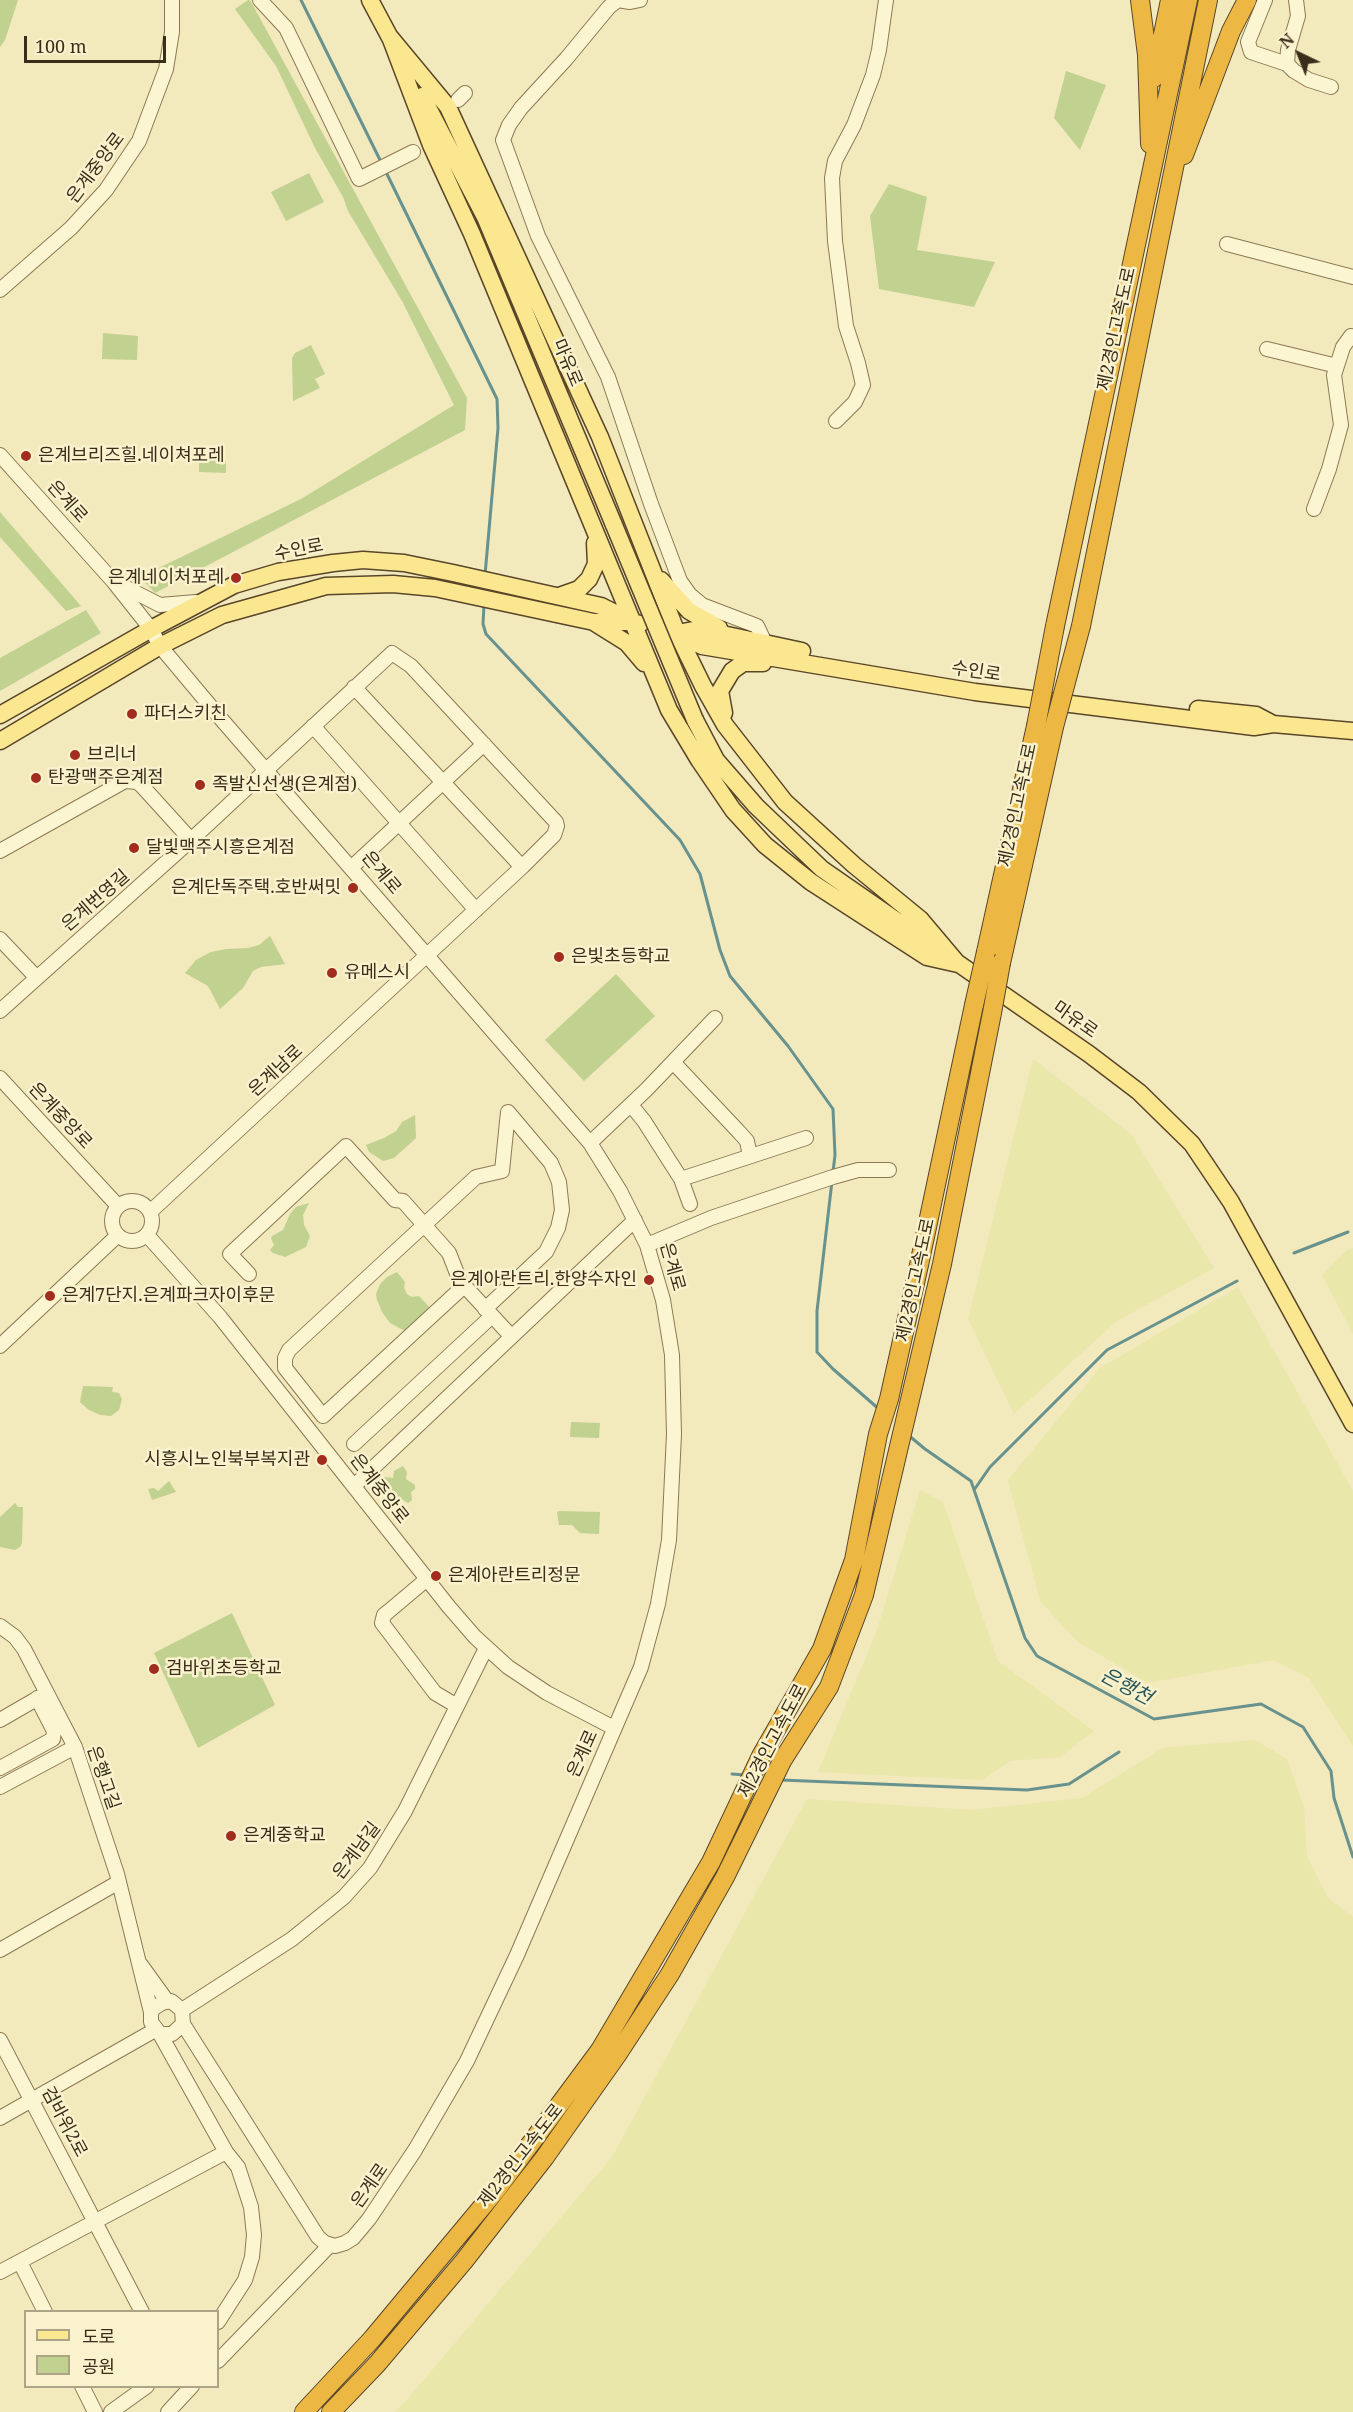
<!DOCTYPE html>
<html>
<head>
<meta charset="utf-8">
<style>
	body { margin:0 }
	#map { position:relative; width:1353px; height:2412px; overflow:hidden; background:#f2e9bd; font-family:"Noto Serif","Noto Sans KR",serif }
	canvas { display:block }
	.legend { position:absolute; left:24px; top:2310px; width:195px; height:78px; box-sizing:border-box; background:#f9f2cd; border:2px solid #ada485; margin:0; padding:8px 10px; list-style:none; font-size:18px; color:#3a2e1a }
	.legend li { display:flex; align-items:center; gap:12px; height:30px }
	.legend b { width:30px; border:2px solid #ada485 }
	.north { position:absolute; left:1269px; top:24px; width:60px; height:60px; -webkit-text-stroke:4px #f9f2cd; paint-order:stroke; rotate:317deg; font-size:16px; font-weight:700; line-height:24px; text-align:center; color:#3a2e1a }
	.north::after { content:''; display:block; margin:auto; width:21px; height:27px; background:#3a2e1a; clip-path:polygon(50% 0,100% 100%,50% 72%,0 100%) }
	.scale { position:absolute; left:24px; top:36px; width:142px; height:27px; box-sizing:border-box; border:3px solid #3a2e1a; border-top:0; padding-left:8px; font-size:18px; line-height:21px; white-space:nowrap; color:#3a2e1a; -webkit-text-stroke:4px #f9f2cd; paint-order:stroke }
</style>
</head>
<body>
<div id="map">
<canvas width="1353" height="2412"></canvas>
<ul class="legend">
<li><b style="height:8px;background:#fbe78f"></b>도로</li>
<li><b style="height:16px;background:#c1d190"></b>공원</li>
</ul>
<div class="north">N</div>
<div class="scale">100 m</div>
</div>
<script>
const ctx = document.querySelector('canvas').getContext('2d');
ctx.lineJoin = 'round';
function fillPath(path, color) { ctx.fillStyle = color; ctx.fill(path, 'evenodd'); }
const toPath = rows => new Path2D(rows.map(r => 'M' + r).join(''));
function trace(path, color, width, dash) { ctx.strokeStyle = color; ctx.lineWidth = width; ctx.lineCap = dash ? 'butt' : 'round'; ctx.setLineDash(dash || []); ctx.stroke(path); }
function label(font, color, halo, rows, align = 'center') {
  ctx.font = font + ' "Noto Serif","Noto Sans KR",serif'; ctx.lineWidth = 5; ctx.setLineDash([]); ctx.textBaseline = 'middle'; ctx.strokeStyle = halo; ctx.fillStyle = color; for (const [text, x, y, turn = 0] of rows) {
    ctx.save(); ctx.translate(x, y); ctx.rotate((+turn || 0) * Math.PI / 180); ctx.textAlign = isNaN(turn) ? turn : align; if (halo) ctx.strokeText(text, 0, 0); ctx.fillText(text, 0, 0); ctx.restore();
  }
}
fillPath(toPath([
	[1033,1059,1131,1134,1214,1268,1117,1321,1014,1414,968,1319],
	[1353,1248,1353,1334,1322,1275,1347,1250],
	[1238,1287,1353,1491,1353,1746,1309,1678,1273,1660,1148,1683,1078,1642,1040,1601,1008,1480,1100,1368],
	[920,1490,943,1502,998,1661,1094,1731,1060,1757,1010,1761,982,1780,818,1772,877,1630],
	[1255,1740,1287,1759,1304,1807,1307,1857,1328,1898,1353,1917,1353,2412,394,2412,406,2401,612,2157,807,1799,972,1810,1082,1798,1163,1748]
]), '#e9e7a9');
fillPath(toPath([
	[0,0,18,0,5,40,0,47],
	[248,0,250,0,467,398,465,430,155,593,140,577,301,499,454,405,402,301,348,211,343,197,315,148,276,66,235,9],
	[1066,71,1106,85,1080,150,1054,118],
	[309,173,324,202,286,221,271,192],
	[889,184,927,197,917,250,995,262,974,307,879,289,870,216],
	[103,333,138,336,137,360,102,359],
	[311,345,325,374,315,379,320,388,293,401,292,358,295,353],
	[199,460,226,460,226,473,199,472],
	[0,512,81,606,66,611,0,537],
	[86,610,101,633,0,691,0,658],
	[270,936,285,964,261,967,253,971,243,988,220,1009,208,986,185,973,196,960,211,952,226,949,248,948,259,945],
	[616,974,655,1016,584,1081,545,1040],
	[415,1115,416,1138,394,1158,383,1161,369,1152,366,1145,384,1138,396,1131,402,1122],
	[309,1203,303,1215,304,1225,310,1236,306,1247,285,1257,273,1253,270,1250,274,1245,271,1238,272,1236,283,1230,290,1214,296,1207],
	[397,1272,405,1282,404,1288,407,1294,412,1297,419,1296,432,1310,409,1333,390,1323,382,1312,377,1300,376,1294,380,1284,387,1277],
	[83,1386,113,1387,112,1392,119,1393,122,1399,119,1410,111,1416,100,1415,89,1410,80,1402],
	[571,1422,600,1423,599,1438,570,1437],
	[403,1466,407,1472,406,1479,415,1485,415,1489,411,1492,412,1500,408,1503,401,1499,398,1499,396,1502,390,1499,384,1493,386,1490,382,1484,384,1477,393,1478,394,1471],
	[169,1481,176,1492,152,1500,148,1489,154,1488,158,1491],
	[15,1503,18,1507,23,1507,22,1543,20,1547,15,1550,0,1547,0,1517],
	[559,1511,600,1512,599,1534,580,1533,572,1525,559,1525,557,1512],
	[232,1613,275,1705,198,1748,154,1653]
]), '#c1d190');
trace(toPath([
	[301,0,382,164],
	[385,170,497,399,498,428,485,575],
	[484,605,483,624,486,634,680,840,700,874,720,950,730,976,788,1046,833,1109,835,1155,833,1172],
	[832,1181,817,1311,817,1352,833,1369,880,1410],
	[1294,1253,1348,1232],
	[907,1434,925,1449,971,1481,1025,1638,1037,1656,1154,1719,1261,1704,1303,1727,1331,1771,1334,1798,1353,1857],
	[974,1490,990,1467,1107,1350,1237,1281],
	[732,1774,745,1775],
	[781,1780,1027,1790,1069,1784,1119,1752]
]), '#67928d', 3);
const minor = toPath([
	[260,0,286,28,359,179,413,152],
	[640,0,630,2,618,0,609,7,566,59,521,108,509,125,503,140,538,236,608,377,651,504,680,581,690,595,702,605,757,626,765,643],
	[1265,0,1248,42,1251,52,1287,64],
	[1296,0,1298,16,1288,50,1287,64,1294,71,1309,80,1331,87],
	[458,100,465,93],
	[1227,244,1353,277],
	[0,290,71,228,106,190,139,141,166,69,172,32,172,0],
	[1267,349,1337,366],
	[836,421,855,402,863,385,858,363,846,326,835,241,832,178,835,161,854,125,873,75,879,50,886,0],
	[0,455,113,581,151,629,160,646,222,720,590,1143,620,1191,647,1245,663,1300,672,1355,674,1434,669,1540,658,1604,641,1667,517,1955,467,2061,415,2150,369,2219,353,2238,345,2243,335,2246,325,2243,318,2237,183,2024],
	[1314,509,1329,469,1341,425,1334,375,1343,347,1351,336],
	[119,584,160,605,196,602],
	[354,687,522,867],
	[313,726,476,910],
	[0,851,125,781,137,782,142,786,191,840],
	[352,867,484,744],
	[0,939,36,977],
	[0,1011,191,840,392,653,411,666,556,822,557,826,554,835,522,867,150,1212],
	[673,1062,739,1132,747,1141,750,1156],
	[0,1078,118,1206],
	[631,1105,644,1121,681,1179,690,1204],
	[590,1143,646,1090,715,1018],
	[681,1179,806,1138],
	'112 1221a20 20 0 1 1 40 0a20 20 0 1 1-40 0Z',
	[147,1235,220,1317,449,1607,475,1637,508,1667,547,1693,614,1728],
	[647,1245,711,1218,833,1177,858,1170,889,1170],
	[249,1274,230,1254,346,1146,395,1200,403,1201,449,1253,460,1281,511,1336],
	[464,1286,323,1416,285,1368,285,1358,289,1350,476,1177,502,1171,508,1112],
	[485,1309,546,1252,558,1228,562,1210,559,1182,551,1163,508,1112],
	[0,1346,117,1236],
	[354,1444,492,1316],
	[354,1486,635,1220],
	[427,1579,389,1611,384,1615,382,1623,435,1693,457,1706],
	[0,1626,15,1637,24,1649,75,1747,117,1874,151,2012],
	[0,1720,45,1694],
	[0,1768,53,1739,54,1731,37,1698],
	[0,1787,75,1747],
	[0,1950,119,1882],
	[141,1965,167,2001],
	[182,2010,292,1939,344,1897,370,1868,405,1811,486,1648],
	[160,2034,172,2034,183,2024,182,2010,171,2001,162,2003,154,2008,151,2012,151,2022,160,2034,226,2152,238,2167,251,2207,254,2235,252,2257,245,2280,218,2322],
	[0,2040,142,2312],
	[0,2118,155,2030],
	[20,2262,45,2312],
	[0,2272,226,2152],
	[218,2361,330,2245],
	[82,2386,95,2412],
	[111,2412,147,2386],
	[168,2412,192,2386]
]);
const major = toPath([
	[370,0,395,47],
	[390,37,448,107,600,437,677,633,703,686,725,725,785,802,854,865,920,919,958,964,927,957,811,882,765,845,733,810,699,760,669,710,472,234,431,145,390,37],
	[422,96,485,217,614,525],
	[661,580,689,611,719,628],
	[559,596,579,589,589,579,596,564,595,543],
	[595,623,627,643,644,663],
	[674,632,702,646,975,692,1254,727,1273,724,1353,731],
	[677,633,699,629,802,651],
	[1198,709,1256,715,1273,724],
	[724,713,720,691,732,671,743,663,763,663],
	[0,715,151,629,234,585,278,572,333,563,363,560,404,563,453,573,601,606,631,621],
	[695,720,716,760,756,806,822,869,1089,1054,1139,1092,1192,1144,1231,1202,1353,1424],
	[0,741,160,646,222,615,326,586,393,584,435,588,594,622,632,622,640,624]
]);
const highway = toPath([
	[1140,0,1147,55,1150,144],
	[1154,78,1170,0],
	[1184,155,1231,31,1247,0],
	[1055,626,1188,0],
	[1081,626,1208,0],
	[986,952,1036,726],
	[1001,963,1054,727],
	[304,2412,372,2339,497,2189,600,2050,711,1862,761,1756,822,1649,854,1560,878,1434,889,1399,919,1265,974,1005],
	[331,2412,377,2364,464,2261,545,2157,617,2055,670,1974,725,1877,782,1761,829,1687,864,1595,942,1264,992,1013]
]);
trace(minor, '#8c7954', 16);
trace(major, '#594629', 19);
trace(highway, '#594629', 20);
trace(minor, '#fcf5d1', 14);
trace(major, '#fbe78f', 16);
trace(highway, '#ecb743', 18);
const majorBridge = toPath([
	[614,525,695,720]
]);
const highwayBridge = toPath([
	[1036,726,1055,626],
	[1054,727,1081,626],
	[974,1005,986,952],
	[992,1013,1001,963]
]);
trace(majorBridge, '#594629', 19, []);
trace(highwayBridge, '#594629', 20, []);
trace(majorBridge, '#fbe78f', 16);
trace(highwayBridge, '#ecb743', 18);
for (const [x, y, r, color] of [
	[26,456,6,"#a22d1e"],
	[236,578,6,"#a22d1e"],
	[132,714,6,"#a22d1e"],
	[75,755,6,"#a22d1e"],
	[36,778,6,"#a22d1e"],
	[200,785,6,"#a22d1e"],
	[134,848,6,"#a22d1e"],
	[353,888,6,"#a22d1e"],
	[559,957,6,"#a22d1e"],
	[332,973,6,"#a22d1e"],
	[649,1280,6,"#a22d1e"],
	[50,1296,6,"#a22d1e"],
	[322,1460,6,"#a22d1e"],
	[436,1576,6,"#a22d1e"],
	[154,1669,6,"#a22d1e"],
	[231,1836,6,"#a22d1e"]
]) { const dot = new Path2D(); dot.arc(x, y, r, 0, 2 * Math.PI); ctx.fillStyle = color; ctx.fill(dot); trace(dot, '#f9f2cd', 2); }
label('18px', '#3a2e1a', '#f9f2cd', [
	["은계중앙로",96,168,-53],
	["제2경인고속도로",1117,329,-78],
	["마유로",567,363,67],
	["은계로",67,502,48],
	["수인로",299,550,-11],
	["수인로",976,672,9],
	["제2경인고속도로",1018,805,-78],
	["은계로",381,873,50],
	["은계번영길",96,901,-41],
	["마유로",1075,1020,35],
	["은계남로",276,1071,-43],
	["은계중앙로",60,1116,47],
	["은계로",672,1267,74],
	["제2경인고속도로",916,1280,-78],
	["은계중앙로",379,1489,52],
	["제2경인고속도로",773,1741,-62],
	["은계로",583,1754,-66],
	["은행고길",103,1778,71],
	["은계남길",357,1851,-53],
	["검바위2로",64,2122,62],
	["제2경인고속도로",521,2156,-52],
	["은계로",370,2186,-55]
]);
label('18px', '#3a2e1a', '#f9f2cd', [
	["은계브리즈힐.네이쳐포레",38,456],
	["은계네이처포레",224,578,"right"],
	["파더스키친",144,714],
	["브리너",87,755],
	["탄광맥주은계점",48,778],
	["족발신선생(은계점)",212,785],
	["달빛맥주시흥은계점",146,848],
	["은계단독주택.호반써밋",341,888,"right"],
	["은빛초등학교",571,957],
	["유메스시",344,973],
	["은계아란트리.한양수자인",637,1280,"right"],
	["은계7단지.은계파크자이후문",62,1296],
	["시흥시노인북부복지관",310,1460,"right"],
	["은계아란트리정문",448,1576],
	["검바위초등학교",166,1669],
	["은계중학교",243,1836]
], 'left');
label('italic 20px', '#28585b', '#f9f2cd', [
	["은행천",1126,1687,28]
]);
</script>
</body>
</html>
